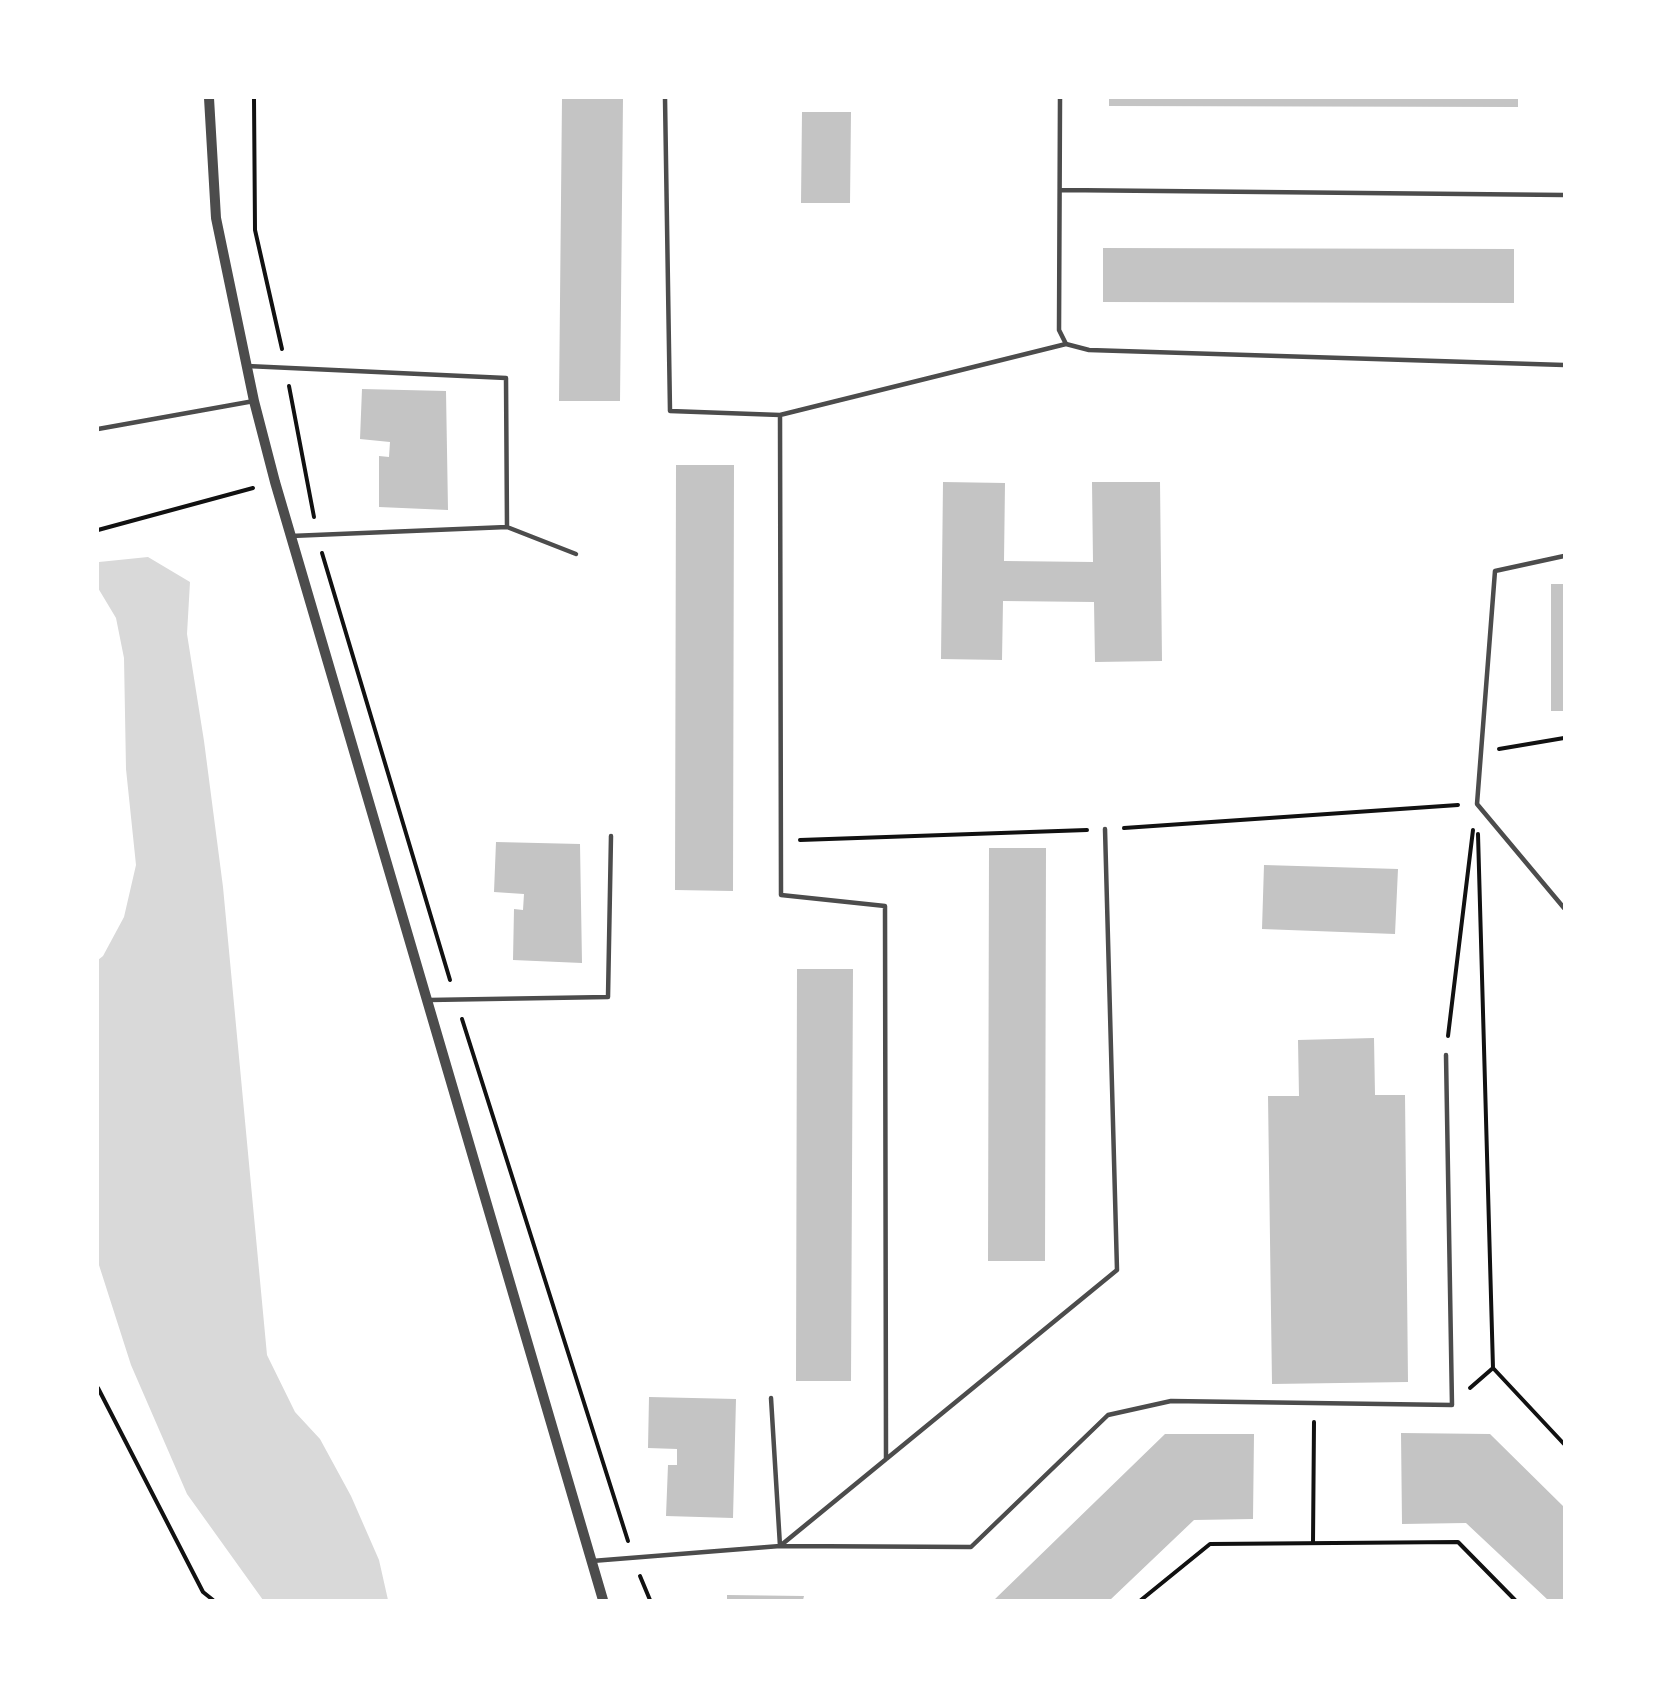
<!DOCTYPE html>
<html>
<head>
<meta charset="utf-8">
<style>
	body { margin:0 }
	#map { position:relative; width:1662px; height:1698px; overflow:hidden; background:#fff; font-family:Barlow,sans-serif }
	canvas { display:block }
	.frame { position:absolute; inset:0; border:99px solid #fff; pointer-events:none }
</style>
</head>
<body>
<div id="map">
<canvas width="1662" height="1698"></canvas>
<div class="frame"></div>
</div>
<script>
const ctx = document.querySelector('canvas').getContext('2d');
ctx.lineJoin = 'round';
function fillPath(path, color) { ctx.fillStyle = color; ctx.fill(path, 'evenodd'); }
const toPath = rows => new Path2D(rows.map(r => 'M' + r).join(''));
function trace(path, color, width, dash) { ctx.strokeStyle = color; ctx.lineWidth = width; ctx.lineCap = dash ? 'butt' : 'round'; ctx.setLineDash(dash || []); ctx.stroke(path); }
fillPath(toPath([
	[148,557,190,582,187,634,204,741,223,887,267,1355,295,1412,320,1439,351,1496,379,1560,388,1600,263,1600,187,1494,131,1365,98,1262,98,960,103,956,124,917,136,865,126,769,124,658,116,618,98,588,98,572,99,562]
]), '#d9d9d9');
fillPath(toPath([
	[562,98,623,98,620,401,559,401],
	[1109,98,1518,98,1518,107,1109,106],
	[802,112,851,112,850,203,801,203],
	[1103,248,1514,249,1514,303,1103,302],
	[362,389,446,391,448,510,379,507,379,456,389,457,390,442,360,439],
	[676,465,734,465,733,891,675,890],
	[943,482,1005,483,1004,561,1093,562,1092,482,1160,482,1162,661,1095,662,1094,602,1003,601,1002,660,941,659],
	[1551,584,1564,584,1564,711,1551,711],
	[496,842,580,844,582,963,513,960,514,909,523,910,524,894,494,892],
	[989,848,1046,848,1045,1261,988,1261],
	[1264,865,1398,869,1395,934,1262,929],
	[797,969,853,969,851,1381,796,1381],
	[1374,1038,1375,1095,1405,1095,1408,1382,1272,1384,1268,1096,1299,1096,1298,1040],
	[649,1397,736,1399,733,1518,666,1516,668,1465,677,1465,677,1449,648,1448],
	[1401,1433,1490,1434,1564,1507,1564,1600,1548,1600,1466,1523,1402,1524],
	[1165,1434,1254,1434,1253,1519,1194,1520,1110,1600,994,1600],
	[727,1595,804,1596,803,1600,727,1600]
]), '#c4c4c4');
trace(toPath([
	[254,98,255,230,282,349],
	[289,386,314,517],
	[98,530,253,488],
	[322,553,450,980],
	[1499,749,1564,738],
	[1124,828,1458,805],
	[1478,834,1493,1368],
	[800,840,1087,830],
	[462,1019,628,1541],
	[1448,1036,1473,830],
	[98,1388,203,1592,213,1600],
	[1470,1388,1493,1368,1564,1444],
	[1313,1543,1314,1422],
	[640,1576,650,1600],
	[1141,1600,1210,1544,1458,1542,1515,1600]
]), '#111', 4);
trace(toPath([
	[665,98,670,411,780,415,1066,344],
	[1060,98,1059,330,1066,344,1089,350,1564,365],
	[1060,190,1564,195],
	[247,366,506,378,507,527],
	[780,415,781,895,885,906,886,1459],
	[98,429,254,401],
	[291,536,507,527,576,554],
	[1564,556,1495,571,1477,804,1564,908],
	[1105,829,1117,1270,780,1546,971,1547,1108,1415,1171,1401,1452,1405,1446,1055],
	[429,1000,608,997,611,836],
	[592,1561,780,1546,771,1398]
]), '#4c4c4c', 4.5);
trace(toPath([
	[209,98,216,218,254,401,275,482,603,1600]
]), '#4c4c4c', 10);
</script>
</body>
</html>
